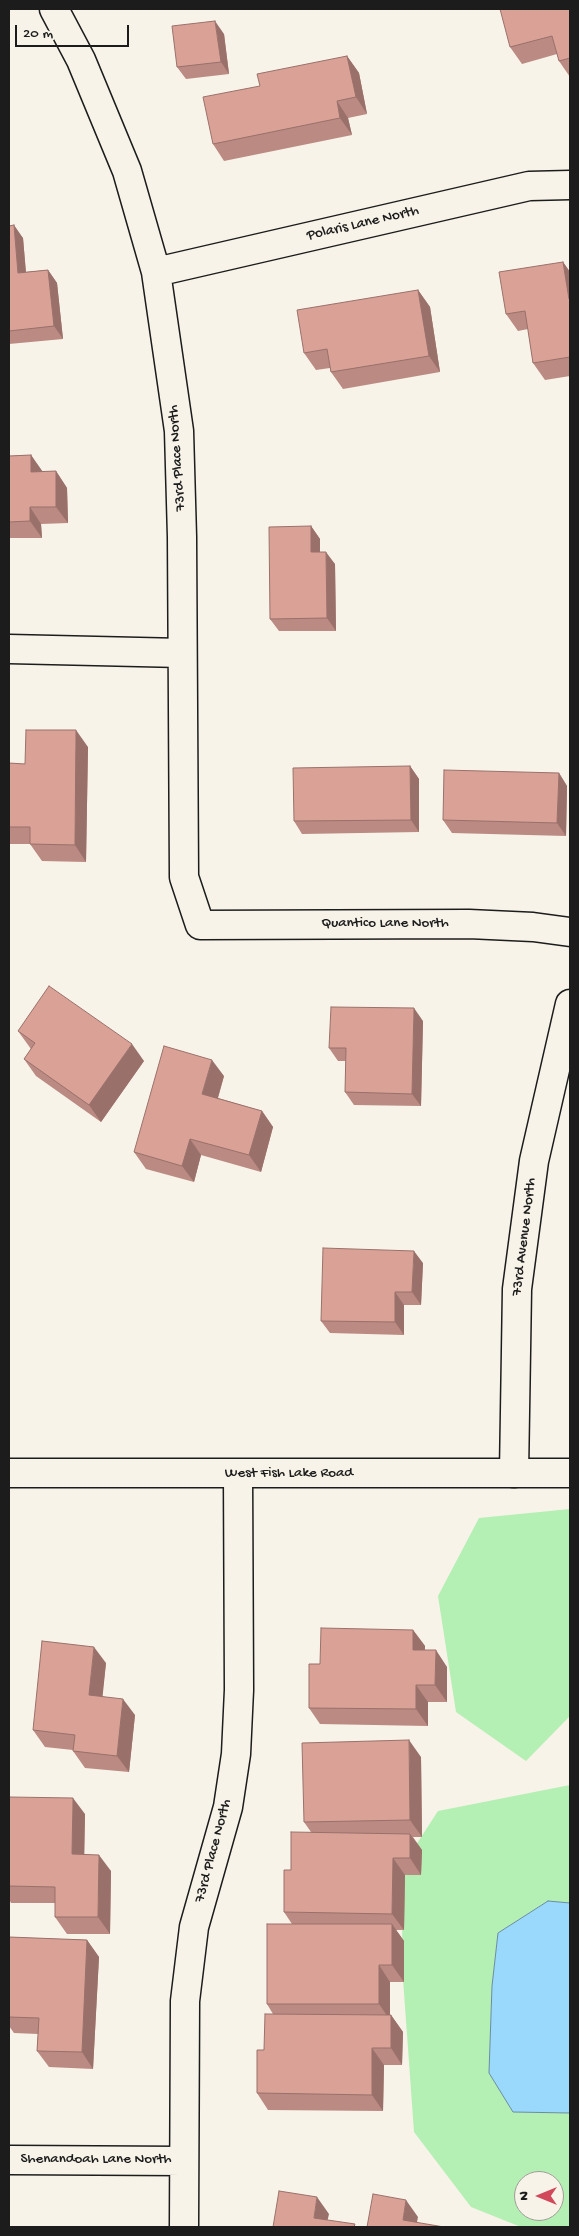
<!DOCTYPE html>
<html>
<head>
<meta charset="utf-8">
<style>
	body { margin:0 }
	#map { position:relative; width:579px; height:2236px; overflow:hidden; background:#f7f3e8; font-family:"Gochi Hand",sans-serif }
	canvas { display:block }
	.frame { position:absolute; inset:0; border:10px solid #1c1c1c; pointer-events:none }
	.north { position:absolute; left:514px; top:2171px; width:50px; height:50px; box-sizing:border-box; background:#f7f3e8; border:1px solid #9f9d96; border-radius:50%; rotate:270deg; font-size:14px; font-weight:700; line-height:20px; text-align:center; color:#1c1c1c }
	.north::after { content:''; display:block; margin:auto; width:18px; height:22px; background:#d1495b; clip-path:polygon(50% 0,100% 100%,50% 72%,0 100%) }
	.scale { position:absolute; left:15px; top:25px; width:114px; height:22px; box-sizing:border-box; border:2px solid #1c1c1c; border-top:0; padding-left:6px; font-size:15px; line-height:18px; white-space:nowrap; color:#1c1c1c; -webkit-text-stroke:4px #f7f3e8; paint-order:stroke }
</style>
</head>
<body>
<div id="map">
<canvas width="579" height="2236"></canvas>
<div class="frame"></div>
<div class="north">N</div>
<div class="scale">20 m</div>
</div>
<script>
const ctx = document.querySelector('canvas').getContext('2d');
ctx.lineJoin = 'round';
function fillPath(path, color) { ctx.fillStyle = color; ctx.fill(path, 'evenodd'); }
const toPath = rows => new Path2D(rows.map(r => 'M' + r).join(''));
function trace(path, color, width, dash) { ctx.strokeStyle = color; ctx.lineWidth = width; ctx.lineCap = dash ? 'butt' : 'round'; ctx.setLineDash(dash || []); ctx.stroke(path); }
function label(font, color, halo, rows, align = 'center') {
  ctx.font = font + ' "Gochi Hand",sans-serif'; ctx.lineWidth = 5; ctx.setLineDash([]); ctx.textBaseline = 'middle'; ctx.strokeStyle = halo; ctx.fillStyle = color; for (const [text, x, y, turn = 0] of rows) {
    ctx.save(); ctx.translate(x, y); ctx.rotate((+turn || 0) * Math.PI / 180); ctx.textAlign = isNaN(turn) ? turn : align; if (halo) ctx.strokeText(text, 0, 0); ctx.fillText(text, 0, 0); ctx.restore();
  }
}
fillPath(toPath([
	[570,1509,570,1716,526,1761,456,1712,438,1596,479,1518],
	[570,1785,570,1903,548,1901,498,1933,492,1986,489,2073,513,2112,570,2113,570,2227,521,2227,471,2207,414,2132,403,1979,401,1868,438,1811],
	[524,2181,554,2181,554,2211,524,2211]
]), '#b4efb4');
const water = toPath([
	[548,1901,570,1903,570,2113,513,2112,489,2073,492,1986,498,1933,548,1901]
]);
fillPath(water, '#9ad9fb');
trace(water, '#688da2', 1);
const minor = toPath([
	[54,9,81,60,127,171,156,272,179,431,182,537,184,877,200,925,469,924,533,927,570,932],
	[156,272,529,186,570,185],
	[9,649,182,653],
	[514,1473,517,1289,534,1161,570,1004],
	[9,2160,183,2161],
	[184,2227,185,2001,194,1927,228,1807,236,1754,239,1690,238,1474]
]);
const tertiary = toPath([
	[9,1473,570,1473]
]);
trace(minor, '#1c1c1c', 31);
trace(tertiary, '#1c1c1c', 31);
trace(minor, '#f7f3e8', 28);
trace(tertiary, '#f7f3e8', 28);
fillPath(toPath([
	[570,9,570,77,559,61,557,54,522,64,510,47],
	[224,34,229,74,186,79,177,67],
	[347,56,359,73,367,114,348,118,352,135,224,161,213,144,260,86],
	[9,226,23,238,26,272,48,270,57,283,63,339,9,344],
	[563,262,570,272,570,376,545,380,533,363,528,329,518,331,506,314],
	[418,290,430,307,440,372,343,389,331,372,330,368,316,370,304,353],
	[31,455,42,472,56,471,67,488,68,523,41,524,42,538,9,538,9,456],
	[311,526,320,539,320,552,335,564,336,631,279,631,270,619],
	[88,747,86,862,42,861,30,844,9,844,9,763,25,764],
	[410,766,419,779,419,832,302,834,294,821],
	[559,773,567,786,566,836,452,833,443,820],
	[423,1021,421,1106,354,1105,345,1092,346,1061,338,1061,329,1048],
	[18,1031,144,1061,101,1122,36,1076,24,1059,31,1049],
	[224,1076,218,1098,262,1111,273,1127,261,1172,201,1155,194,1182,146,1169,134,1152],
	[423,1263,421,1305,404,1305,404,1335,330,1333,321,1321],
	[413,1630,425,1646,425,1650,447,1667,447,1702,428,1702,428,1726,320,1724,309,1708,320,1664],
	[106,1663,102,1696,135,1715,129,1772,85,1768,73,1751,73,1750,45,1747,33,1730],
	[421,1757,422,1837,413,1837,422,1850,421,1875,405,1875,404,1930,396,1930,404,1941,404,1982,390,1982,390,2015,391,2015,403,2032,402,2065,384,2065,383,2111,268,2110,257,2093,264,2050,273,2014,267,2004,292,1924,284,1912,291,1870,311,1832,304,1822],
	[85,1814,84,1854,111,1871,110,1934,67,1934,55,1917,55,1903,11,1903,9,1899,9,1886],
	[9,1937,87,1940,99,1957,93,2069,49,2067,37,2051,38,2034,14,2033,9,2026]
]), '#bb8a82');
fillPath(toPath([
	[215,21,224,34,229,74,221,62],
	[347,56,359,73,367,114,356,97],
	[337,101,348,118,352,135,340,118],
	[14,225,23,238,27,286,18,273],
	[563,262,570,272,570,302,569,299],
	[48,270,57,283,63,339,54,326],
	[418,290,430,307,440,372,429,356],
	[31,455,43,472,31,472],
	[56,471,67,488,68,523,56,507],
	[30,507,41,524,42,538,30,521],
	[311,526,320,539,320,564,311,552],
	[326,552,335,564,336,631,327,618],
	[76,730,88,747,86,862,75,845],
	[410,766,419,779,419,832,411,820],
	[559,773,567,786,566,836,557,823],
	[414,1008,423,1021,421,1106,412,1094],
	[132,1044,144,1061,101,1122,89,1105],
	[212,1060,224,1076,214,1111,202,1094],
	[262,1111,273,1127,261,1172,249,1155],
	[190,1139,201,1155,194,1182,182,1166],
	[414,1251,423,1263,421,1305,412,1292],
	[395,1292,404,1305,404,1335,395,1322],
	[413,1630,425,1646,424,1667,413,1650],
	[94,1647,106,1663,101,1712,89,1695],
	[436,1650,447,1667,447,1702,435,1685],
	[416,1685,428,1702,428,1726,416,1709],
	[123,1699,135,1715,129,1772,117,1756],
	[409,1740,421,1757,422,1837,410,1820],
	[73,1798,85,1814,84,1871,72,1854],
	[410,1834,422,1850,421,1875,410,1858],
	[99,1855,111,1871,110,1934,98,1917],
	[393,1858,405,1875,404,1930,392,1914],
	[392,1924,404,1941,404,1982,392,1965],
	[87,1940,99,1957,93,2069,82,2052],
	[379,1965,390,1982,390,2020,379,2004],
	[391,2015,403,2032,402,2065,391,2048],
	[372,2048,384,2065,383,2111,372,2095],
	[317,2197,329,2214,326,2227,314,2218],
	[406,2200,418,2217,416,2227,403,2220]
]), '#99716a');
const building = toPath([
	[500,9,570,9,570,58,559,61,552,36,510,47,500,9],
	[215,21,221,62,177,67,172,26,215,21],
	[347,56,356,97,337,101,340,118,213,144,203,97,260,86,257,74,347,56],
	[14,225,18,273,48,270,54,326,9,331,9,226,14,225],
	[563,262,569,299,570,299,570,357,533,363,525,311,506,314,499,272,563,262],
	[418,290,429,356,331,372,327,349,304,353,297,310,418,290],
	[31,455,31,472,56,471,56,507,30,507,30,521,9,522,9,456,31,455],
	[311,526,311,552,326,552,327,618,270,619,269,527,311,526],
	[26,730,76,730,75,845,30,844,30,827,9,827,9,763,25,764,26,730],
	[410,766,411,820,294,821,293,768,410,766],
	[444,770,559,773,557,823,443,820,444,770],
	[49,986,132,1044,89,1105,24,1059,35,1043,18,1031,49,986],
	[331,1007,414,1008,412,1094,345,1092,346,1048,329,1048,331,1007],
	[164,1046,212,1060,202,1094,262,1111,249,1155,190,1139,182,1166,134,1152,164,1046],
	[323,1248,414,1251,412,1292,395,1292,395,1322,321,1321,323,1248],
	[321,1628,413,1630,413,1650,436,1650,435,1685,416,1685,416,1709,309,1708,309,1664,320,1664,321,1628],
	[42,1641,94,1647,89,1695,123,1699,117,1756,73,1751,75,1735,33,1730,42,1641],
	[409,1740,410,1820,304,1822,302,1743,409,1740],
	[9,1797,73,1798,72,1854,99,1855,98,1917,55,1917,55,1887,9,1886,9,1797],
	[291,1832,410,1834,410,1858,393,1858,392,1914,284,1912,284,1870,291,1870,291,1832],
	[267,1924,392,1924,392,1965,379,1965,379,2004,267,2004,267,1924],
	[9,1937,87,1940,82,2052,37,2051,39,2018,9,2017,9,1937],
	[265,2014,391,2015,391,2048,372,2048,372,2095,257,2093,257,2050,264,2050,265,2014],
	[279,2191,317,2197,314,2218,355,2224,354,2227,273,2227,279,2191],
	[373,2194,406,2200,403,2220,444,2227,367,2227,373,2194]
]);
fillPath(building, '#daa197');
trace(building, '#99716a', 1);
label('15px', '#1c1c1c', '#f7f3e8', [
	["Polaris Lane North",363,224,-13],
	["73rd Place North",178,458,-94],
	["Quantico Lane North",385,924],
	["73rd Avenue North",525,1237,-83],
	["West Fish Lake Road",289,1474],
	["73rd Place North",214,1851,-75],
	["Shenandoah Lane North",96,2160]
]);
</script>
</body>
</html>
